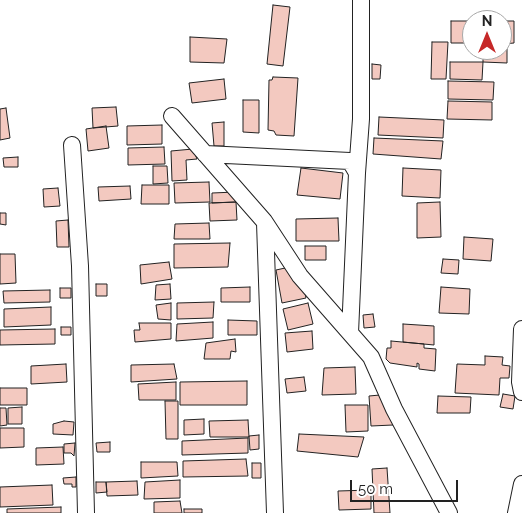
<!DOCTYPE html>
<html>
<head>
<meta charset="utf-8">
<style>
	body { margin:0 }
	#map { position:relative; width:522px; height:513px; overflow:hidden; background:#fff; font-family:Raleway,sans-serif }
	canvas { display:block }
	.north { position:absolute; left:462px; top:10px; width:50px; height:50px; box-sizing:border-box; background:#fff; border:1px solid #a7a7a7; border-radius:50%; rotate:0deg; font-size:14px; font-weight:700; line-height:20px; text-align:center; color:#222 }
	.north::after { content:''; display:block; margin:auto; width:18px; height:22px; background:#c62828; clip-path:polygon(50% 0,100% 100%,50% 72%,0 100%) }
	.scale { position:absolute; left:350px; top:480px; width:108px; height:22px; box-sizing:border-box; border:2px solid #222; border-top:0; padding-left:6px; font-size:15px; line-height:18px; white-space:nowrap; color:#222; -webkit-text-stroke:4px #fff; paint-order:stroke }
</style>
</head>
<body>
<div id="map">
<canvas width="522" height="513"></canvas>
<div class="north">N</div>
<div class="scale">50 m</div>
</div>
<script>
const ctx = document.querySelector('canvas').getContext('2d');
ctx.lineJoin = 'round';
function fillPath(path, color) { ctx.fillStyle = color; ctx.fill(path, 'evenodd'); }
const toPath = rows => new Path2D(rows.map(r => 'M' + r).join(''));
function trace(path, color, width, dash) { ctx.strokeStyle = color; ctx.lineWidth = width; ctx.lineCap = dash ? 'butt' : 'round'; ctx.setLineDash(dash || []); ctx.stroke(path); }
const building = toPath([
	[273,5,290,7,283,66,267,64,273,5],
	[451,21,472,21,472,43,451,43,451,21],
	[502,21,514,21,514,43,502,44,502,21],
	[190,37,227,39,224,63,190,62,190,37],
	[432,42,448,42,446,79,431,79,432,42],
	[502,44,507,44,507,63,483,62,483,50,502,50,502,44],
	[450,62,483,62,482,80,450,79,450,62],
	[372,64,381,65,380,79,372,79,372,64],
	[273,77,298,78,294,136,276,135,274,131,268,130,269,80,272,80,273,77],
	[224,79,226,99,192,103,189,83,224,79],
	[448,81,494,82,493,100,448,99,448,81],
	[243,100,259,100,259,133,243,132,243,100],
	[448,101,492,102,492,120,447,119,448,101],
	[116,107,118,126,93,128,92,108,116,107],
	[6,108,10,138,0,140,0,109,6,108],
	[379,117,444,120,443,138,378,135,379,117],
	[224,122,224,146,214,146,212,123,224,122],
	[162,125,162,144,127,145,127,126,162,125],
	[106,126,109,148,88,151,86,129,106,126],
	[374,138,443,141,441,159,373,154,374,138],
	[164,147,165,164,128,165,128,148,164,147],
	[193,149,197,159,186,160,187,180,172,181,171,151,193,149],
	[18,157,18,167,4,167,3,158,18,157],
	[153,166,167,166,168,183,153,184,153,166],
	[301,168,343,173,340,199,297,195,301,168],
	[403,168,441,170,440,198,402,196,403,168],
	[209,182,210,202,175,203,174,183,209,182],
	[142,185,169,185,169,204,141,204,142,185],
	[130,186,131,199,99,201,98,187,130,186],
	[58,188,60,206,44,207,43,189,58,188],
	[236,192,236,202,212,203,212,193,236,192],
	[236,202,237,220,210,221,209,203,236,202],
	[440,202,441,237,417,238,417,203,440,202],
	[0,213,6,213,6,225,0,224,0,213],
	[338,218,339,241,296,241,296,219,338,218],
	[68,220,69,247,57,247,56,221,68,220],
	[209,223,210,239,174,239,175,224,209,223],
	[464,237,493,239,491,261,463,259,464,237],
	[230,243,228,267,174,268,174,244,230,243],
	[305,246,326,246,326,260,305,260,305,246],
	[0,254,15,254,16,283,0,284,0,254],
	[443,259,459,260,458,274,441,273,443,259],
	[169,262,172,279,141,284,140,265,169,262],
	[299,265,306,298,282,303,276,270,299,265],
	[96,284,107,284,107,296,96,296,96,284],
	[170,284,171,299,155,300,156,285,170,284],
	[250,287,250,302,221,302,221,288,250,287],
	[441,287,470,289,469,314,439,313,441,287],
	[60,288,71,288,71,298,60,298,60,288],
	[50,290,50,302,4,303,3,291,50,290],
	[214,302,213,318,177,319,177,303,214,302],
	[171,303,171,320,158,319,156,305,171,303],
	[308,303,313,324,288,330,283,309,308,303],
	[51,307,51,325,4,327,4,309,51,307],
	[373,314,375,327,364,328,363,315,373,314],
	[228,320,257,321,257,335,228,335,228,320],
	[213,322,213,338,176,341,177,324,213,322],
	[139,323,171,323,171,339,135,342,134,330,140,330,139,323],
	[403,324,434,326,434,345,403,342,403,324],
	[61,327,71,327,71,335,61,335,61,327],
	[55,329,55,344,0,345,0,330,55,329],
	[312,331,313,349,287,352,285,333,312,331],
	[235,339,236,352,231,351,230,359,204,359,206,343,235,339],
	[391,341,424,344,424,348,436,349,435,371,419,369,419,364,417,363,417,367,390,363,386,359,387,348,391,348,391,341],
	[485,356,503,357,502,365,510,366,509,378,500,378,499,395,455,393,457,364,485,365,485,356],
	[66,364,67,382,31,384,31,366,66,364],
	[174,364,177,379,131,382,131,365,174,364],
	[355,367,356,394,322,395,324,368,355,367],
	[304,377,306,391,287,393,285,379,304,377],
	[247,381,247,405,180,405,180,382,247,381],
	[176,382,176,400,139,400,138,384,176,382],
	[0,388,27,388,27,405,0,405,0,388],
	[391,394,393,425,371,426,369,396,391,394],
	[503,394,515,396,513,409,500,407,503,394],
	[438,396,471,397,470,413,437,413,438,396],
	[165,401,178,401,178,439,166,439,165,401],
	[345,405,368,405,368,431,346,432,345,405],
	[22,407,22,424,8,424,8,408,22,407],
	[0,408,6,408,7,425,0,426,0,408],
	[204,419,204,434,184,435,184,420,204,419],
	[248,420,249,437,210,437,209,421,248,420],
	[64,421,74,422,73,435,53,434,53,424,64,421],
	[0,428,24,428,24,447,0,448,0,428],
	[299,434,364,437,358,457,297,451,299,434],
	[259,435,259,449,250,450,249,436,259,435],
	[248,438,248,453,182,455,182,441,248,438],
	[110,442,110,452,97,452,96,443,110,442],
	[75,443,74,456,71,453,64,453,64,444,75,443],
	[63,447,64,464,36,465,36,448,63,447],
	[246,459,248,476,183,477,183,461,246,459],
	[141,462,177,462,178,476,141,478,141,462],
	[252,463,261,463,261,478,252,478,252,463],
	[387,468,390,513,374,513,372,469,387,468],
	[76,477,76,487,72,487,72,484,64,484,63,478,76,477],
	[180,480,180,498,144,499,145,482,180,480],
	[137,481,138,495,107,496,106,482,137,481],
	[96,482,106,482,107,492,96,493,96,482],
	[52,485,53,505,0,507,0,487,52,485],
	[371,490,371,509,339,510,338,491,371,490],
	[180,501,182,513,154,513,154,502,180,501],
	[61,507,61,513,7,513,7,509,61,507],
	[184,509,202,509,202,513,184,513,184,509]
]);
fillPath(building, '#f3c9c0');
trace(building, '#222', 1);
const minor = toPath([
	[172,116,264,221,300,276,371,357,394,409,449,513],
	[72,145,80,266,86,513],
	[205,154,350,161,357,173,350,333],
	[357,173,361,119,361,0],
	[265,223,275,513],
	[522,329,520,382,522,392],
	[516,513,522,484]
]);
trace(minor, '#222', 18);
trace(minor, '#fff', 16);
</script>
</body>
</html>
